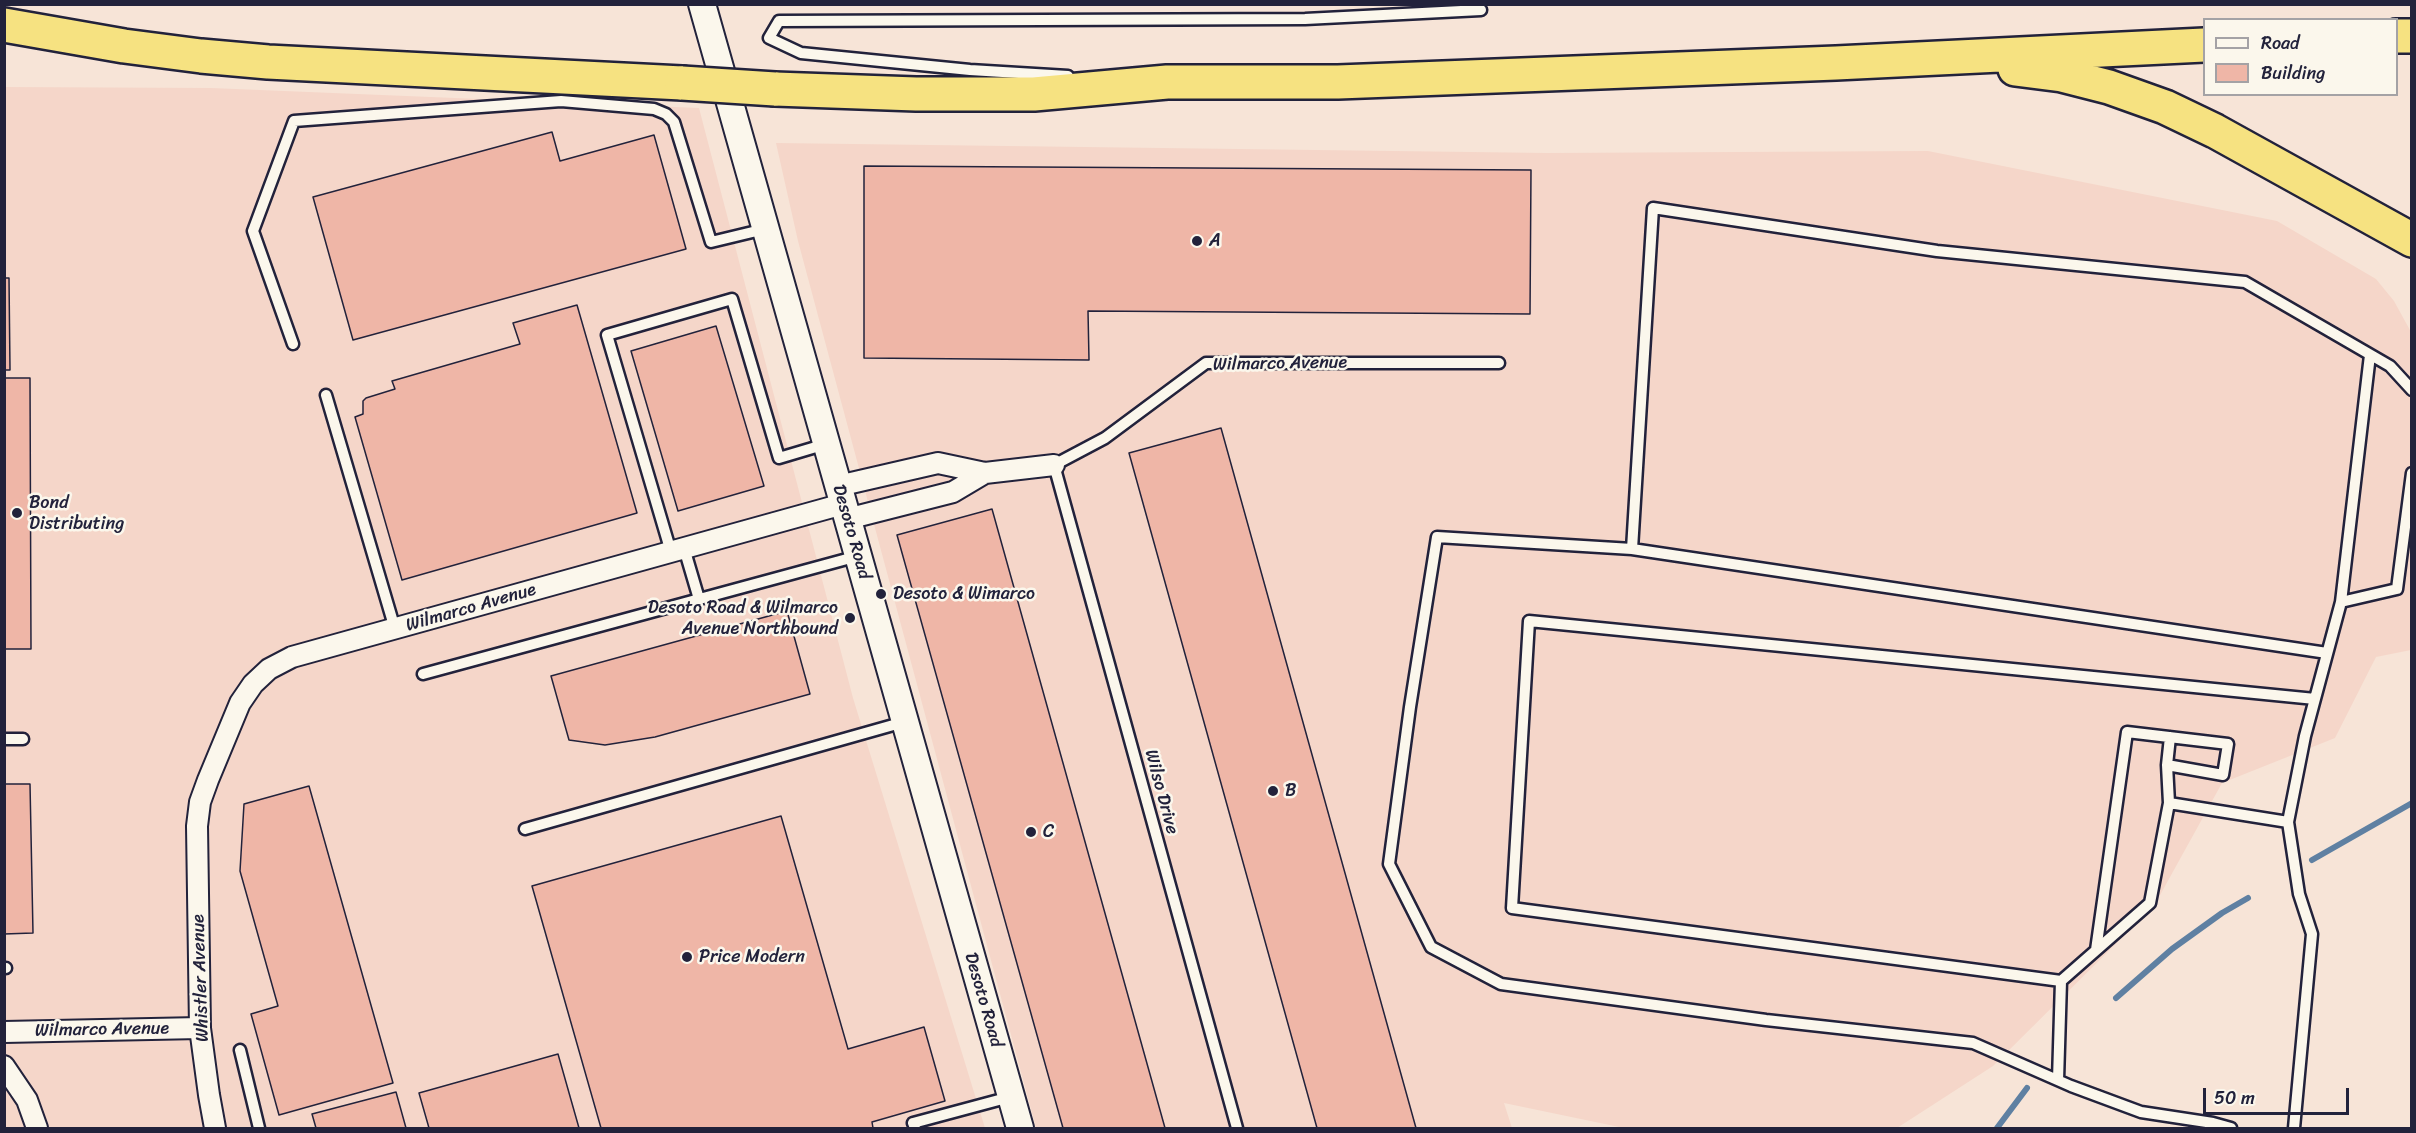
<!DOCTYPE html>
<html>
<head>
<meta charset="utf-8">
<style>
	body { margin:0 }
	#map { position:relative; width:2416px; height:1133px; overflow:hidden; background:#f7e4d7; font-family:Sriracha,sans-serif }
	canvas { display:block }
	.frame { position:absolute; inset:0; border:6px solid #22223b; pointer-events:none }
	.legend { position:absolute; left:2203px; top:18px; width:195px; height:78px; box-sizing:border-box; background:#fbf7ec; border:2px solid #a4a2a5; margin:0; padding:8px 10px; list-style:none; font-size:18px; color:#22223b }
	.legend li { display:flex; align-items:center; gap:12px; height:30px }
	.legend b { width:30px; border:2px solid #a4a2a5 }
	.scale { position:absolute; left:2203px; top:1088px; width:146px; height:27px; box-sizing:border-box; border:3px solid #22223b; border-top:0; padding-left:8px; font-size:18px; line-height:21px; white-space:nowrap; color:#22223b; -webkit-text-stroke:4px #fbf7ec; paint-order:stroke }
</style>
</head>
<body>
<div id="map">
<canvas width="2416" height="1133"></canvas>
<div class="frame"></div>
<ul class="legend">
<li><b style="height:8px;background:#fbf7ec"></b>Road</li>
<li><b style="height:16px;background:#efb6a7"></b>Building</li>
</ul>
<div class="scale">50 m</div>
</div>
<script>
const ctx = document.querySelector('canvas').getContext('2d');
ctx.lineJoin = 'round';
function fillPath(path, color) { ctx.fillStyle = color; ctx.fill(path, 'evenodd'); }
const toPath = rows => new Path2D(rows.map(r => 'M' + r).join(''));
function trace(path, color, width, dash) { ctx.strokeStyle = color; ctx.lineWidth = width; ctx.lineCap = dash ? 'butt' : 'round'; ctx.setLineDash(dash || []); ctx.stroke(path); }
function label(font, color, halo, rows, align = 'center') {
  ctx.font = font + ' Sriracha,sans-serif'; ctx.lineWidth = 5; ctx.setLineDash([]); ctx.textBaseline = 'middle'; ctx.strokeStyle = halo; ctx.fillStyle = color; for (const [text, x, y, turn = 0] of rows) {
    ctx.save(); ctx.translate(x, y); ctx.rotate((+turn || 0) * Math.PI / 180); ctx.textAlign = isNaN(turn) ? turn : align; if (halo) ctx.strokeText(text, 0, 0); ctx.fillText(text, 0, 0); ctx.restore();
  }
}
fillPath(toPath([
	[5,87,211,88,699,108,853,698,985,1128,5,1128],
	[776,143,1547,153,1928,151,2277,221,2376,279,2394,301,2411,332,2411,650,2376,657,2335,738,2222,783,2154,906,1993,1066,1897,1128,1624,1128,1504,1103,1512,1128,1036,1128,798,241]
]), '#f5d6c9');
trace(toPath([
	[2312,860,2412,803],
	[2116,998,2172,949,2222,913,2248,898],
	[1997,1128,2027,1088]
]), '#5f80a2', 6);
const building = toPath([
	[552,132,560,161,654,135,686,249,353,340,313,197,552,132],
	[864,166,1531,170,1530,314,1088,311,1089,360,864,358,864,166],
	[4,278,9,278,10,370,4,370,4,278],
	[577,305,637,513,402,580,355,417,363,414,363,401,366,398,395,389,392,381,520,344,513,323,577,305],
	[716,326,764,486,678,511,631,351,716,326],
	[4,378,30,378,31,649,4,649,4,378],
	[1221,428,1416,1128,1317,1128,1129,453,1221,428],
	[992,509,1165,1128,1063,1128,897,535,992,509],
	[787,611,810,694,655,737,605,745,569,740,551,676,787,611],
	[4,784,30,784,33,933,4,934,4,784],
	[309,786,393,1083,279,1115,251,1014,278,1006,240,871,244,804,309,786],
	[781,816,848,1049,924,1027,945,1101,872,1122,873,1128,601,1128,532,886,781,816],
	[558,1054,579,1128,429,1128,419,1093,558,1054],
	[396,1092,406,1128,316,1128,312,1114,396,1092]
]);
fillPath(building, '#efb6a7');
trace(building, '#22223b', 1.5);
const service = toPath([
	[1068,76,970,70,801,53,769,38,779,21,1305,19,1481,10],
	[293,344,253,231,294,121,561,101,654,109,666,114,674,122,711,242,765,229],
	[326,395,395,629],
	[684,548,699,599],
	[1632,549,2327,653],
	[671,552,607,335,732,299,779,458,826,444],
	[2341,602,2370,355],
	[423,674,858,556],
	[4,739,23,739],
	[2167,765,2170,737],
	[2288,822,2169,803,2150,903,2061,981,1512,908,1529,621,2315,699],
	[525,829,904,722],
	[2096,950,2127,732,2228,744,2223,775,2167,765,2169,803],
	[4,968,6,968],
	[240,1050,259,1128],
	[2058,1080,2061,981],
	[915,1128,913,1123,1010,1097],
	[1237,1128,1054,465,1105,438,1206,363,1499,363],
	[2231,1128,2213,1123,2141,1112,2071,1086,1973,1043,1766,1020,1501,984,1431,947,1389,864,1410,707,1437,537,1632,549,1653,208,1937,251,2245,282,2390,366,2412,390],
	[2294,1128,2312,934,2299,894,2288,822,2305,736,2341,602,2397,589,2412,473]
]);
const minor = toPath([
	[838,486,938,463,985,473,1054,465],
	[847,519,953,492,985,473],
	[4,1032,200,1028],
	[4,1066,27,1100,37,1128],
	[215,1128,209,1095,200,1028,197,826,200,802,208,780,240,703,253,684,269,669,292,657,843,504]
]);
const tertiary = toPath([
	[702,4,1020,1128]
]);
const motorway = toPath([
	[4,25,124,46,201,56,268,62,682,83],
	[2396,36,2412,36],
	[2015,69,2062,75,2109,87,2165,107,2215,131,2412,240],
	[775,89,916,94,1034,94,1167,82,1338,82,1836,63,2204,45]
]);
trace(service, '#22223b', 15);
trace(minor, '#22223b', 24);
trace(tertiary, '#22223b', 30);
trace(motorway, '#22223b', 38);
trace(service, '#fbf7ec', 10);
trace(minor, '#fbf7ec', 20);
trace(tertiary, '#fbf7ec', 26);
trace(motorway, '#f6e281', 33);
const motorwayBridge = toPath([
	[682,83,775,89]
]);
trace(motorwayBridge, '#22223b', 38, []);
trace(motorwayBridge, '#f6e281', 33);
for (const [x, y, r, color] of [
	[1197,241,6,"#22223b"],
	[17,513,6,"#22223b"],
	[881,594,6,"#22223b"],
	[850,618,6,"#22223b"],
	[1273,791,6,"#22223b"],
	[1031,832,6,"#22223b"],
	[687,957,6,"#22223b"]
]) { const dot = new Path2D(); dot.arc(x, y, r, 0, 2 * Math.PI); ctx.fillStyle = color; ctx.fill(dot); trace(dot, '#fbf7ec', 2); }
label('18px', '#22223b', '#fbf7ec', [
	["A",1209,241],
	["Bond",29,503],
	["Distributing",29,524],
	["Desoto & Wimarco",893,594],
	["Desoto Road & Wilmarco",838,608,"right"],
	["Avenue Northbound",838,629,"right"],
	["B",1285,791],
	["C",1043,832],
	["Price Modern",699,957]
], 'left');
label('18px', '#22223b', '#fbf7ec', [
	["Wilmarco Avenue",1280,364,-1],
	["Desoto Road",851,532,74],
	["Wilmarco Avenue",471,608,-16],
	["Wilso Drive",1161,792,75],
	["Whistler Avenue",201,978,-92],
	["Desoto Road",983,1000,74],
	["Wilmarco Avenue",102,1030,-1]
]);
</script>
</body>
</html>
